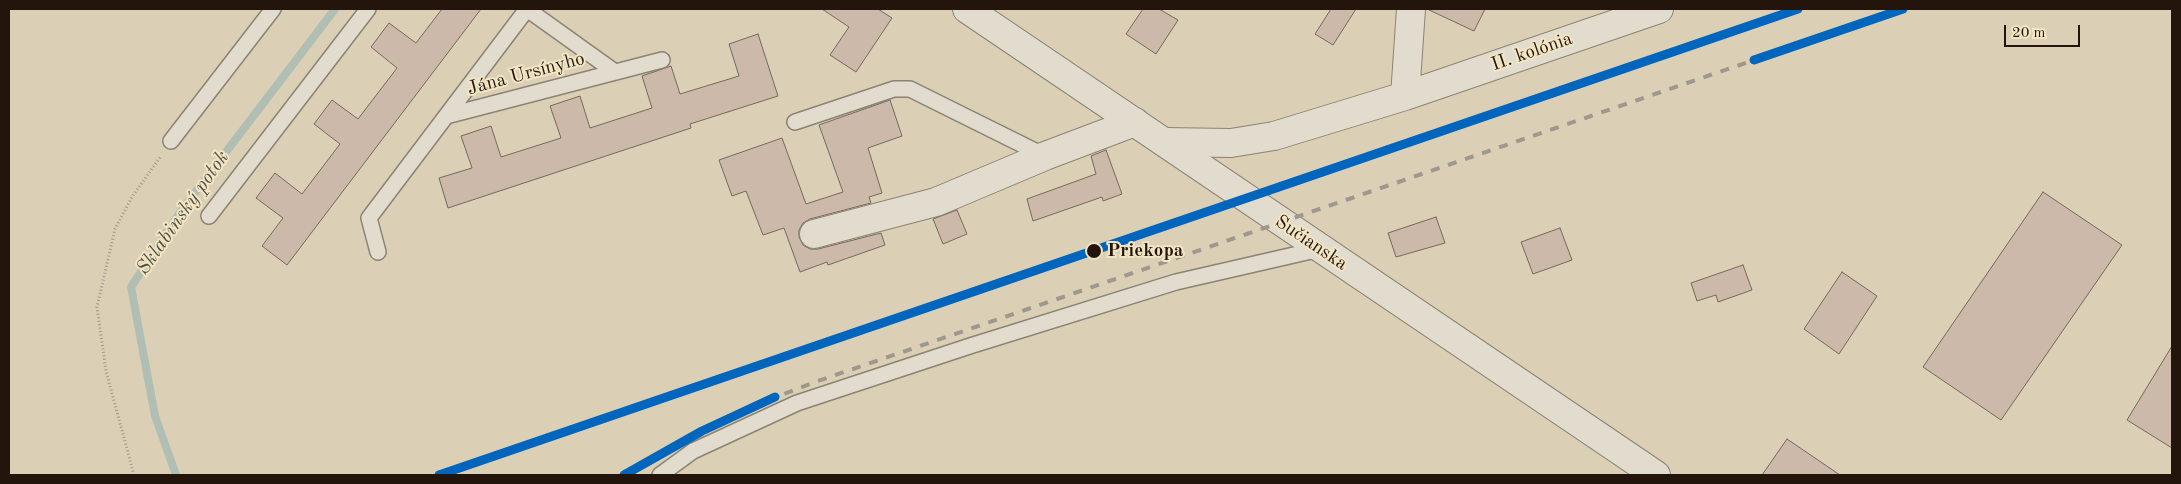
<!DOCTYPE html>
<html>
<head>
<meta charset="utf-8">
<style>
	body { margin:0 }
	#map { position:relative; width:2181px; height:484px; overflow:hidden; background:#dbd0b5; font-family:"Old Standard TT",serif }
	canvas { display:block }
	.frame { position:absolute; inset:0; border:10px solid #23150c; pointer-events:none }
	.scale { position:absolute; left:2004px; top:25px; width:76px; height:22px; box-sizing:border-box; border:2px solid #23150c; border-top:0; padding-left:6px; font-size:15px; line-height:18px; white-space:nowrap; color:#23150c; -webkit-text-stroke:4px #f2e5c4; paint-order:stroke }
</style>
</head>
<body>
<div id="map">
<canvas width="2181" height="484"></canvas>
<div class="frame"></div>
<div class="scale">20 m</div>
</div>
<script>
const ctx = document.querySelector('canvas').getContext('2d');
ctx.lineJoin = 'round';
const toPath = rows => new Path2D(rows.map(r => 'M' + r).join(''));
function trace(path, color, width, dash) { ctx.strokeStyle = color; ctx.lineWidth = width; ctx.lineCap = dash ? 'butt' : 'round'; ctx.setLineDash(dash || []); ctx.stroke(path); }
function fillPath(path, color) { ctx.fillStyle = color; ctx.fill(path, 'evenodd'); }
function label(font, color, halo, rows, align = 'center') {
  ctx.font = font + ' "Old Standard TT",serif'; ctx.lineWidth = 4; ctx.setLineDash([]); ctx.textBaseline = 'middle'; ctx.strokeStyle = halo; ctx.fillStyle = color; for (const [text, x, y, turn = 0] of rows) {
    ctx.save(); ctx.translate(x, y); ctx.rotate((+turn || 0) * Math.PI / 180); ctx.textAlign = isNaN(turn) ? turn : align; if (halo) ctx.strokeText(text, 0, 0); ctx.fillText(text, 0, 0); ctx.restore();
  }
}
trace(toPath([
	[176,475,155,416,131,287,181,211,335,9]
]), '#b0beb4', 8);
const building = toPath([
	[442,9,481,9,287,265,262,246,283,218,256,198,275,173,302,194,340,144,314,124,332,100,358,119,397,68,371,47,389,23,416,43,442,9],
	[822,9,878,9,892,18,856,72,830,55,849,27,822,9],
	[1143,9,1159,9,1178,20,1156,54,1126,34,1143,9],
	[1331,9,1356,9,1333,45,1315,34,1331,9],
	[1427,9,1485,9,1474,31,1427,9],
	[758,34,778,96,690,124,691,128,448,208,439,178,472,168,461,136,491,126,501,157,561,138,550,106,580,96,590,128,652,108,642,76,671,66,680,94,739,76,729,44,758,34],
	[890,100,902,136,868,148,882,193,869,197,871,203,810,219,803,223,799,230,799,237,803,245,810,249,818,249,881,233,885,245,828,265,827,262,800,272,784,228,763,235,746,191,732,196,719,160,782,138,806,204,843,192,819,125,890,100],
	[1106,150,1122,194,1103,201,1102,197,1033,221,1027,199,1096,174,1091,156,1106,150],
	[2043,192,2122,245,2001,420,1923,367,2043,192],
	[957,210,967,234,943,244,933,219,957,210],
	[1436,217,1445,243,1396,257,1388,233,1436,217],
	[1560,228,1572,260,1533,274,1521,242,1560,228],
	[1743,265,1752,290,1718,302,1716,295,1697,301,1691,283,1743,265],
	[1842,272,1877,296,1839,354,1804,329,1842,272],
	[2172,346,2172,448,2127,420,2172,346],
	[1787,439,1840,475,1762,475,1787,439]
]);
fillPath(building, '#ccb9a9');
trace(building, '#726a5c', 1);
const service = toPath([
	[527,9,615,72],
	[446,116,662,60],
	[795,122,894,89,910,89,1045,156],
	[171,141,273,9],
	[209,216,368,9],
	[378,252,369,218,527,9],
	[660,475,693,451,797,403,973,345,1176,282,1320,249]
]);
const minor = toPath([
	[1405,96,1411,9],
	[1164,142,1231,143,1274,136,1405,96,1659,9],
	[814,234,936,202,1045,156,1135,122]
]);
const tertiary = toPath([
	[967,9,1656,475]
]);
trace(service, '#8b8373', 18);
trace(minor, '#8b8373', 30);
trace(tertiary, '#8b8373', 30);
trace(toPath([
	[134,475,106,371,97,307,115,229,132,197,161,156]
]), '#9e988d', 3, [1, 2.5]);
trace(service, '#e2dcce', 15);
trace(minor, '#e2dcce', 28);
trace(tertiary, '#e2dcce', 28);
trace(toPath([
	[624,475,702,431,758,404,815,382,1903,9]
]), '#9e988d', 4, [9, 9]);
trace(toPath([
	[1754,60,1903,9],
	[439,475,1798,9],
	[624,475,702,431,775,397]
]), '#0065bd', 9);
for (const [x, y, r, color] of [
	[1094,251,8,"#23150c"]
]) { const dot = new Path2D(); dot.arc(x, y, r, 0, 2 * Math.PI); ctx.fillStyle = color; ctx.fill(dot); trace(dot, '#f2e5c4', 2); }
label('19px', '#23150c', '#f2e5c4', [
	["II. kolónia",1532,52,-19],
	["Jána Ursínyho",526,74,-15],
	["Sučianska",1311,243,34]
]);
label('bold 19px', '#23150c', '#f2e5c4', [
	["Priekopa",1107,251]
], 'left');
label('italic 20px', '#4e4d46', '#f2e5c4', [
	["Sklabinský potok",183,213,-55]
]);
</script>
</body>
</html>
